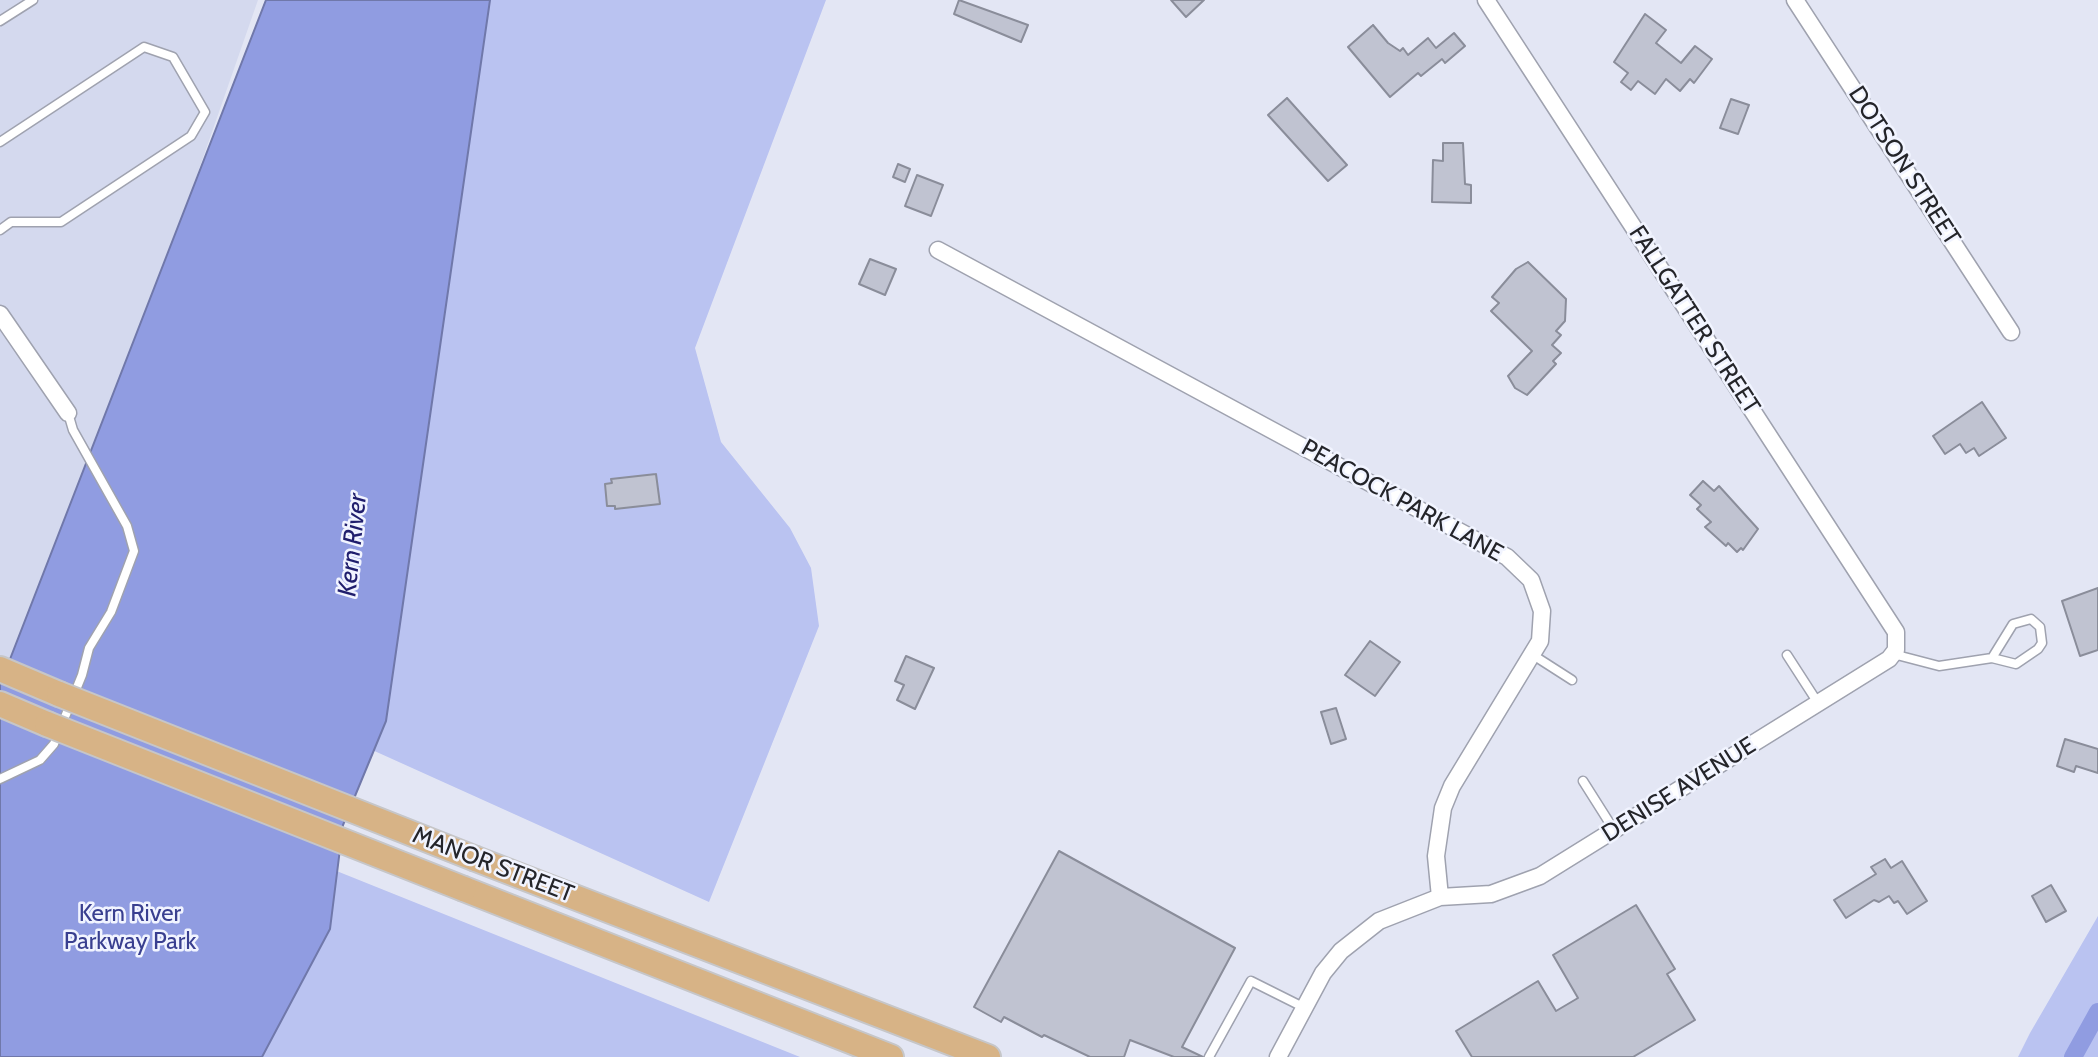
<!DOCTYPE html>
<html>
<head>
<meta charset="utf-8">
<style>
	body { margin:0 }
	canvas { display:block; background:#e3e6f4 }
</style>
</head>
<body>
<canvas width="2098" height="1057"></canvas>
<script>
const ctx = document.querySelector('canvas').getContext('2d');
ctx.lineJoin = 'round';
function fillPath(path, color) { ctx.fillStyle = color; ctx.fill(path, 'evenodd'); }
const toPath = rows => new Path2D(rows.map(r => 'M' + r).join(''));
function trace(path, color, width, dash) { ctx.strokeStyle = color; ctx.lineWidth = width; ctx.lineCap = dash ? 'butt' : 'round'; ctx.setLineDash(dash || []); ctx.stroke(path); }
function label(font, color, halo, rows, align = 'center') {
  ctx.font = font + ' Cabin,sans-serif'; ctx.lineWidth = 5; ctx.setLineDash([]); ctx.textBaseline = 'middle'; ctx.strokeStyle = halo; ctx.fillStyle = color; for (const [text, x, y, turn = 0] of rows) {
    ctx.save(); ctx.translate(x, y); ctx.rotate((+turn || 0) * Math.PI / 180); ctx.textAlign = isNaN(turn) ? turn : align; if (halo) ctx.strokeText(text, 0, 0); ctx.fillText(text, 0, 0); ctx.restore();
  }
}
fillPath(toPath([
	[0,0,258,0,0,740]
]), '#d4d9ee');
fillPath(toPath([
	[347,0,826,0,695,348,721,442,790,528,811,568,819,626,709,902,133,642],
	[70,764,800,1057,0,1057],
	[2098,916,2098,1057,2018,1057,2030,1033]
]), '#bac3f1');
const water = toPath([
	[266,0,490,0,386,721,343,825,330,929,262,1057,0,1057,0,685,266,0]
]);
fillPath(water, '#909ce1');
trace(water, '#7078aa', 2);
trace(toPath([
	[2073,1057,2098,1012]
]), '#909ce1', 18);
const building = toPath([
	[959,0,1028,25,1021,42,954,14,959,0],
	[1171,0,1204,0,1186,17,1171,0],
	[1645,14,1666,30,1656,43,1681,63,1695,46,1712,59,1694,83,1690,79,1680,91,1666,79,1655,94,1638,81,1631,90,1621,82,1628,73,1614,62,1645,14],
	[1373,25,1388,43,1400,51,1403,48,1408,55,1428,38,1436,48,1454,33,1465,46,1445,63,1442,59,1421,76,1418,73,1390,97,1348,47,1373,25],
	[1287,98,1347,165,1328,181,1268,115,1287,98],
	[1731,99,1749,105,1738,134,1720,128,1731,99],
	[1443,143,1463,143,1465,184,1471,185,1471,203,1432,202,1433,160,1443,161,1443,143],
	[898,164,910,169,905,182,893,177,898,164],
	[917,175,943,185,931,216,905,206,917,175],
	[870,259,896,269,885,295,859,284,870,259],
	[1528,262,1566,299,1565,321,1556,331,1561,335,1552,345,1561,353,1553,361,1556,364,1527,395,1515,388,1508,376,1532,351,1491,311,1499,303,1492,297,1516,269,1528,262],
	[1982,402,2006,438,1979,456,1974,448,1966,453,1960,444,1945,454,1933,436,1982,402],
	[656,474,660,504,615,509,615,506,607,506,605,484,612,483,611,479,656,474],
	[1703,481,1714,491,1719,486,1758,529,1743,550,1741,548,1737,552,1728,543,1726,546,1705,527,1711,522,1697,509,1701,505,1690,495,1703,481],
	[2098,588,2098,650,2080,656,2062,601,2098,588],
	[1370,641,1400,662,1375,696,1345,675,1370,641],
	[906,656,934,668,915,709,897,700,904,685,895,681,906,656],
	[1336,708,1346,739,1331,744,1321,712,1336,708],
	[2065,739,2098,749,2098,773,2076,766,2074,772,2057,766,2065,739],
	[1059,851,1235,948,1182,1047,1203,1057,1174,1057,1130,1040,1124,1057,1090,1057,1044,1035,1042,1037,1004,1017,1001,1022,974,1007,1059,851],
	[1885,859,1891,868,1902,861,1927,901,1907,914,1898,901,1894,903,1889,896,1879,902,1874,900,1846,918,1834,900,1876,874,1871,867,1885,859],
	[2051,885,2066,911,2046,922,2032,896,2051,885],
	[1636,905,1675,969,1667,974,1695,1020,1633,1057,1472,1057,1456,1031,1538,981,1556,1011,1578,998,1553,955,1636,905]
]);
fillPath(building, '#c0c3d1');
trace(building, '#8a8d9a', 2);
const service = toPath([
	[0,21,33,0],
	[0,142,144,47,173,57,205,112,191,136,61,222,11,222,0,230],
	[1893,654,1939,666,1992,658,2016,664,2038,649,2042,643,2040,627,2031,619,2013,624,1992,658],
	[1533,655,1572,680],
	[1787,655,1818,703],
	[0,779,40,760,54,744,82,675,89,648,111,612,134,551,127,526,73,430,68,413],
	[1583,781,1614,830],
	[1209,1057,1251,981,1303,1007]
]);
const minor = toPath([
	[1795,0,2011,332],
	[938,250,1507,557,1531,580,1542,611,1540,641,1452,786,1443,808,1436,856,1440,897],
	[0,314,68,413],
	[1278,1057,1323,973,1341,951,1379,921,1440,897,1491,894,1540,876,1889,659,1896,650,1896,632,1486,0]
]);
const primary = toPath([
	[0,669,59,694],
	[0,704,47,724],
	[476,859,988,1057],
	[464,889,891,1057]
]);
trace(service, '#9fa2af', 11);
trace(minor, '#9fa2af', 19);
trace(primary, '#c6c6c8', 28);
trace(service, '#fff', 8);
trace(minor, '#fff', 16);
trace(primary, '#d7b386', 24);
const primaryBridge = toPath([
	[59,694,476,859],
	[47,724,464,889]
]);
trace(primaryBridge, '#c6c6c8', 28, []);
trace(primaryBridge, '#d7b386', 24);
label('24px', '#24252a', '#f1f4ff', [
	["DOTSON STREET",1904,166,57],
	["FALLGATTER STREET",1694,320,57],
	["PEACOCK PARK LANE",1402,501,29],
	["DENISE AVENUE",1679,790,-32],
	["MANOR STREET",493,865,21]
]);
label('24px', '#393f90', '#f1f4ff', [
	["Kern River",130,914],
	["Parkway Park",130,942]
]);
label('italic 26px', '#201e6d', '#f1f4ff', [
	["Kern River",353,545,-84]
]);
</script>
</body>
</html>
